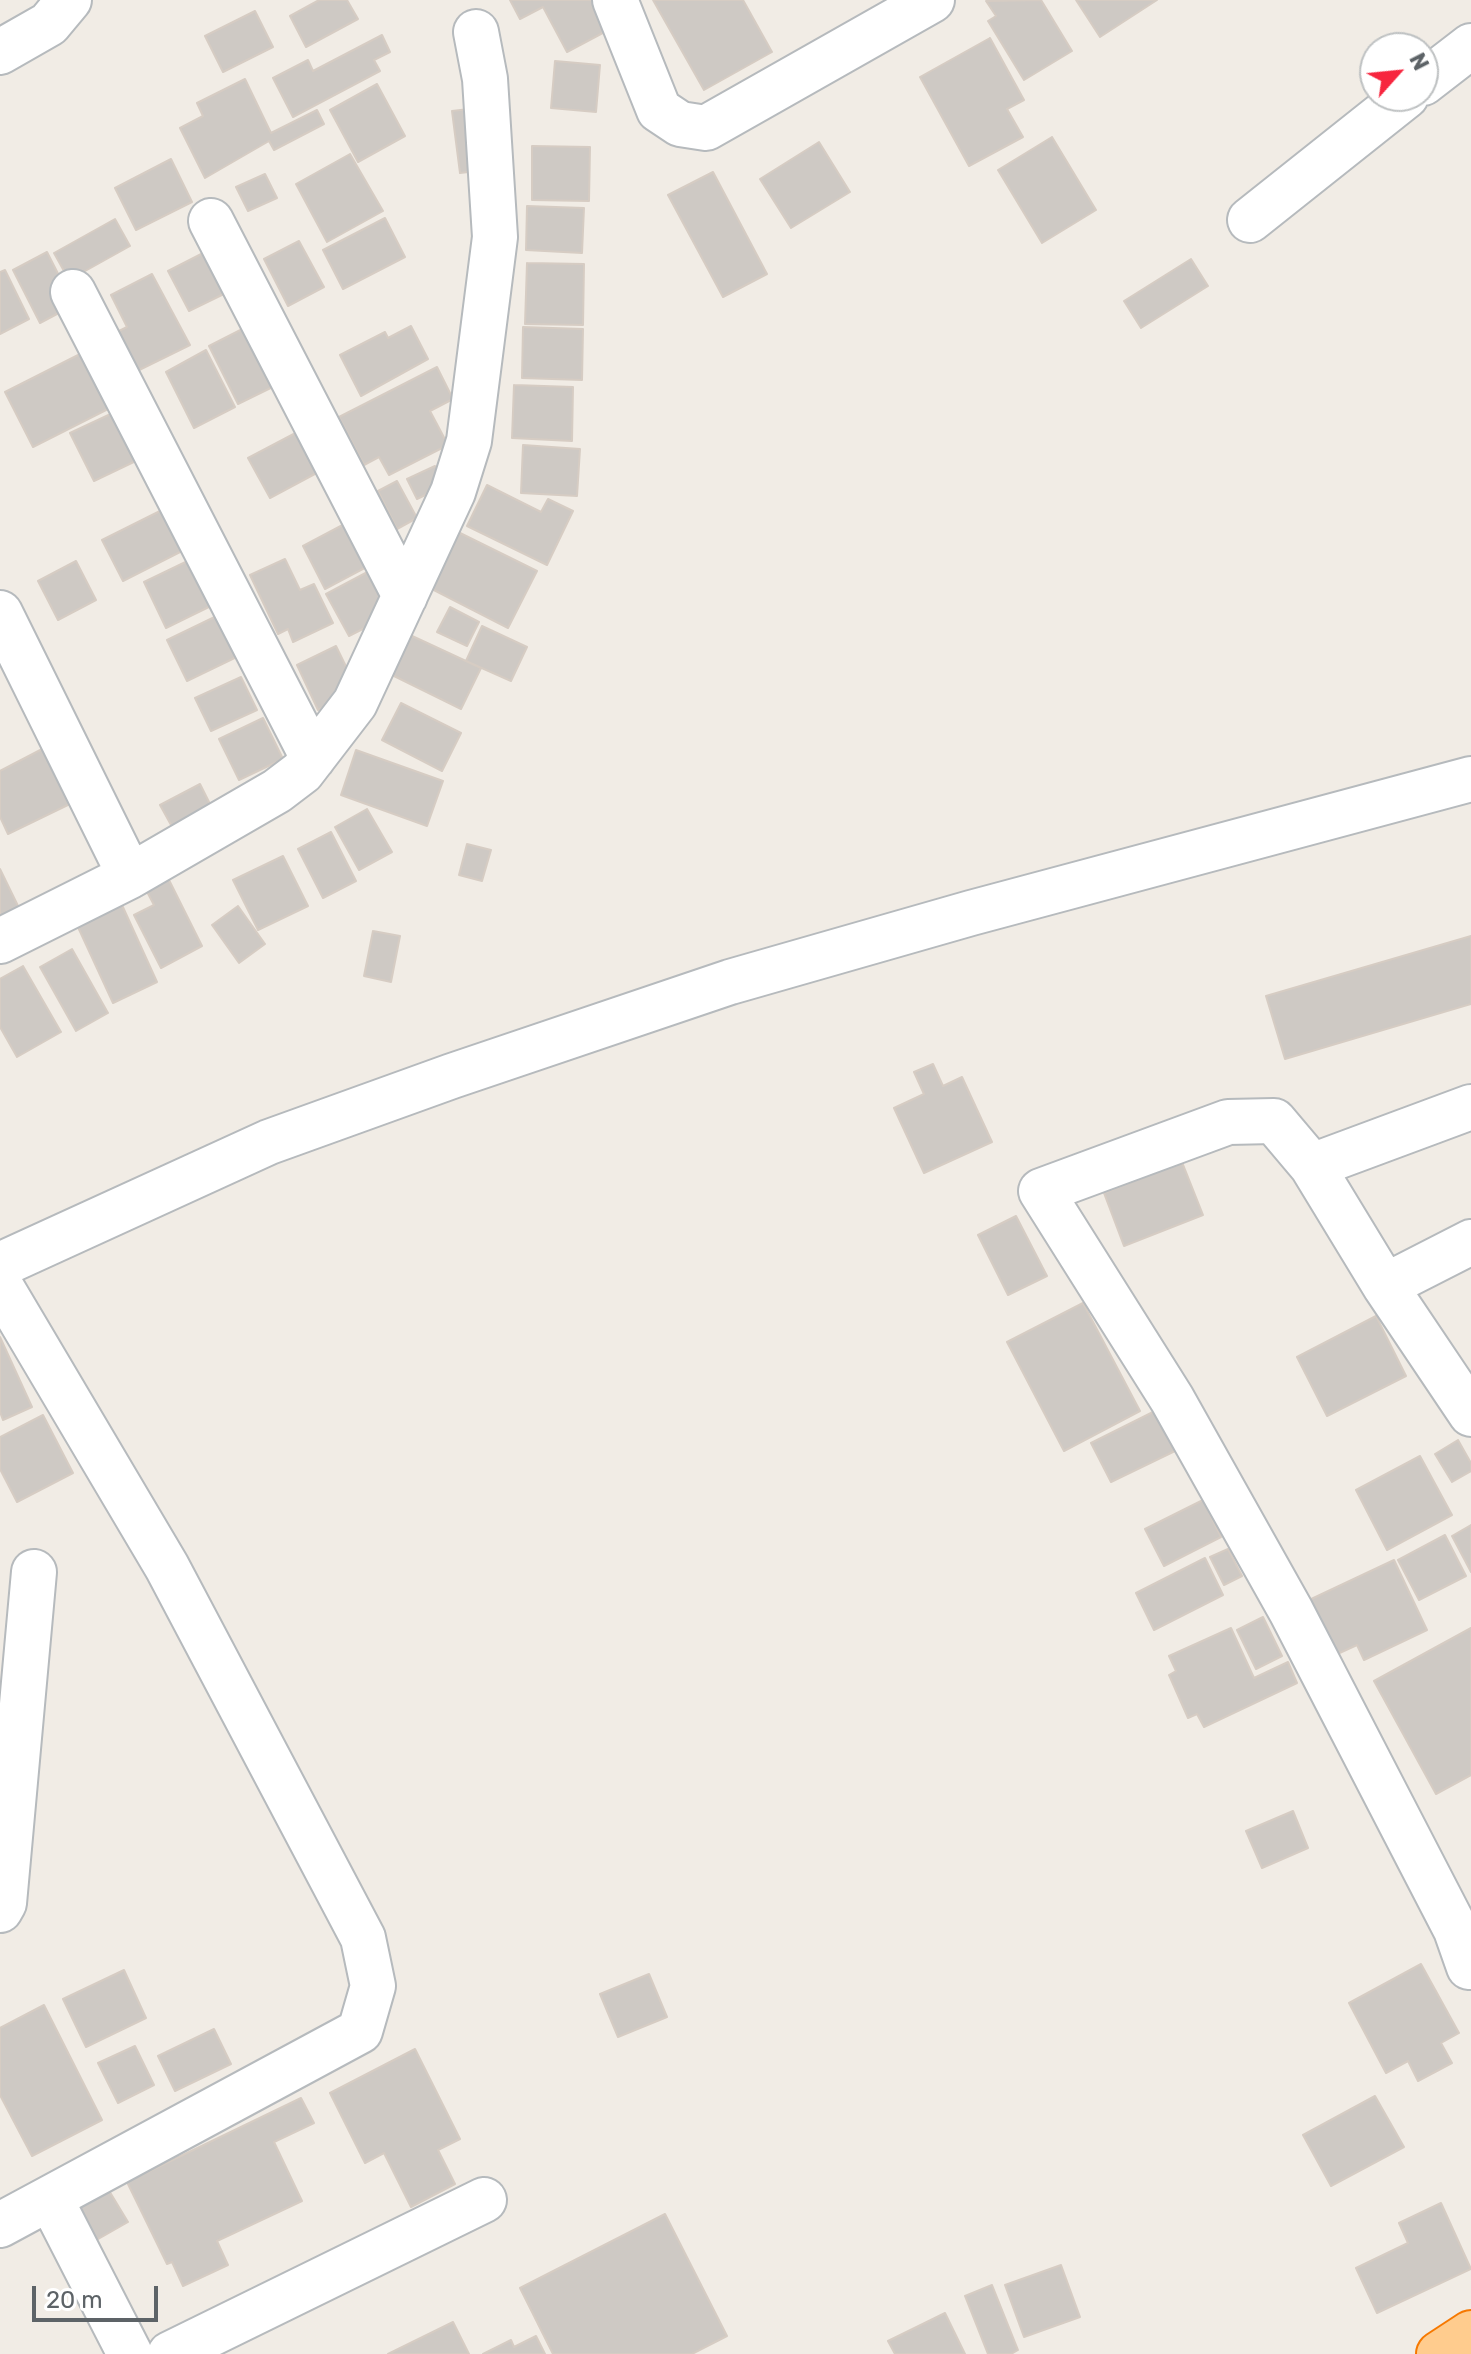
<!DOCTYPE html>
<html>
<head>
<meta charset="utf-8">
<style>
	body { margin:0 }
	#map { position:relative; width:1471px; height:2354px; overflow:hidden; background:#f1ece5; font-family:Rubik,sans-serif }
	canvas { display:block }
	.north { position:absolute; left:1359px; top:32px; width:80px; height:80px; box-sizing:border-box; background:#fff; border:2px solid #bec1c2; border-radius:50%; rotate:63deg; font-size:22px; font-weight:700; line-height:32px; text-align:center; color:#5d6367 }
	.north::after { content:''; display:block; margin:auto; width:28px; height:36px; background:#f7253e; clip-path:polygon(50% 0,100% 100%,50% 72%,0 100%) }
	.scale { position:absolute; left:32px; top:2286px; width:126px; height:36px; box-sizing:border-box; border:4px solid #5d6367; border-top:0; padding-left:10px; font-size:24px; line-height:28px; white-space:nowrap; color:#5d6367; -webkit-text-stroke:6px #fff; paint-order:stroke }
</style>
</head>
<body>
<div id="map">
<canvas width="1471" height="2354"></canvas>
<div class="north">N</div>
<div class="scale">20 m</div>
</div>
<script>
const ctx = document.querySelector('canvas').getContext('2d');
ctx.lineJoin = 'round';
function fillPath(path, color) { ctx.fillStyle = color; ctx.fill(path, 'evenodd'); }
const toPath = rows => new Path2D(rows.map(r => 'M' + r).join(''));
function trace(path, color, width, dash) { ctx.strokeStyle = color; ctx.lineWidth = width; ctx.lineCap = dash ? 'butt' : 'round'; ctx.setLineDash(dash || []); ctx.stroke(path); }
const building = toPath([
	[319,0,347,0,358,19,306,47,290,16,319,0],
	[510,0,600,0,614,27,567,52,543,7,520,19,510,0],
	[653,0,743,0,772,52,704,90,653,0],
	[1041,0,1072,51,1024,80,988,21,996,16,986,1,1041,0],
	[1076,0,1157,0,1100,37,1076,0],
	[255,11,273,47,223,72,205,36,255,11],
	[382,35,390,52,374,60,380,71,293,117,273,78,308,60,313,71,382,35],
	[990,38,1024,100,1007,109,1023,137,969,166,920,77,990,38],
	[555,61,600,65,596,112,551,108,555,61],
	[245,79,271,133,317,110,324,124,274,150,269,141,205,178,180,128,203,116,197,103,245,79],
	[377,84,405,136,358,162,330,110,377,84],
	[477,108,485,170,460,173,452,111,477,108],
	[1052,137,1096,210,1042,243,998,170,1052,137],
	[819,142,850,192,791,228,760,179,819,142],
	[532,146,590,147,589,201,532,200,532,146],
	[350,154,383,211,327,242,296,184,350,154],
	[171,159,192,202,136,230,115,188,171,159],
	[713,172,767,274,723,297,668,195,713,172],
	[265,174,277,198,248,211,236,187,265,174],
	[527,206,584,208,582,253,526,250,527,206],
	[385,218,405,257,343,289,323,250,385,218],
	[115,219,130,246,69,280,54,253,115,219],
	[299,241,324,287,288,306,264,259,299,241],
	[209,250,230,291,189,311,168,271,209,250],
	[47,252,74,305,40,323,13,270,47,252],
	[1191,259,1208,286,1141,328,1124,301,1191,259],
	[527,263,584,264,583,325,525,324,527,263],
	[5,270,29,319,0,334,0,272,5,270],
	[152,274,190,345,127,376,107,337,127,327,111,295,152,274],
	[260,320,289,379,238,404,209,346,260,320],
	[411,326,428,359,361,396,340,355,385,332,388,338,411,326],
	[523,327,583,329,582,380,522,378,523,327],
	[206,350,235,407,194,428,166,372,206,350],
	[86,351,114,406,33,447,5,392,86,351],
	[437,367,453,399,430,411,448,445,389,475,379,457,364,465,339,417,437,367],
	[514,385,573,387,572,441,512,438,514,385],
	[117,411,140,459,94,481,70,433,117,411],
	[305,428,326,468,270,498,248,458,305,428],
	[523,445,580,449,577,496,521,493,523,445],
	[435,466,444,486,417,499,407,479,435,466],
	[397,481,417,518,397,529,378,491,397,481],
	[487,485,541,512,548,499,573,511,547,565,467,526,487,485],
	[164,509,184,550,123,581,102,540,164,509],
	[352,520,374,563,325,589,303,546,352,520],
	[454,530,537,571,508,628,426,586,454,530],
	[198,556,219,602,166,628,144,582,198,556],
	[285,559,300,590,314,584,333,623,293,642,288,629,278,634,250,575,285,559],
	[76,561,96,600,58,620,38,581,76,561],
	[375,568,398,611,349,636,326,594,375,568],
	[450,607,479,622,467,646,437,632,450,607],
	[227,611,247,652,187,681,167,640,227,611],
	[482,626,527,647,511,681,466,661,482,626],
	[410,635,481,668,461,709,392,675,410,635],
	[336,646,358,691,318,710,297,665,336,646],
	[241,677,257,710,211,731,195,698,241,677],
	[401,703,461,733,442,771,382,740,401,703],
	[263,718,283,759,239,780,219,739,263,718],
	[46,747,74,802,8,834,0,817,0,771,46,747],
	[356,750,443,781,427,826,341,795,356,750],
	[200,784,219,822,181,843,160,805,200,784],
	[367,809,392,852,359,870,335,827,367,809],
	[331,832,356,881,323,898,298,849,331,832],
	[467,844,491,850,482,881,459,875,467,844],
	[283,856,308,906,258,930,233,880,283,856],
	[0,869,20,910,0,920,0,869],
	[166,874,202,946,161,968,134,915,154,905,144,886,166,874],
	[122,905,157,982,113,1003,77,925,122,905],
	[238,906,265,944,239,963,212,925,238,906],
	[373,931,400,936,391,982,364,976,373,931],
	[1471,936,1471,1004,1285,1059,1266,996,1471,936],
	[72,949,108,1013,76,1031,40,967,72,949],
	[23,966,61,1032,17,1057,0,1027,0,979,23,966],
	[933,1064,943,1086,962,1077,992,1142,924,1173,894,1108,924,1094,914,1072,933,1064],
	[1182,1162,1203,1215,1124,1246,1104,1193,1182,1162],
	[1016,1216,1047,1276,1008,1295,978,1235,1016,1216],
	[1083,1303,1140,1411,1064,1451,1007,1342,1083,1303],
	[1376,1316,1406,1376,1327,1416,1297,1357,1376,1316],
	[0,1337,32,1407,3,1420,0,1412,0,1337],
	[1155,1411,1175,1451,1111,1482,1091,1443,1155,1411],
	[43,1415,73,1473,17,1502,0,1469,0,1437,43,1415],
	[1458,1440,1471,1463,1471,1471,1452,1482,1435,1454,1458,1440],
	[1420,1456,1452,1515,1387,1550,1356,1490,1420,1456],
	[1203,1500,1221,1537,1164,1566,1145,1529,1203,1500],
	[1471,1525,1471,1572,1452,1536,1471,1525],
	[1445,1535,1466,1576,1419,1600,1398,1560,1445,1535],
	[1228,1549,1242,1576,1224,1585,1210,1557,1228,1549],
	[1205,1558,1223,1595,1154,1630,1136,1593,1205,1558],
	[1394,1560,1427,1630,1364,1660,1357,1645,1333,1656,1307,1601,1394,1560],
	[1263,1617,1282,1656,1256,1669,1237,1630,1263,1617],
	[1231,1628,1254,1678,1288,1662,1297,1683,1204,1727,1197,1714,1188,1718,1169,1675,1176,1671,1169,1656,1231,1628],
	[1471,1628,1471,1775,1436,1794,1374,1681,1471,1628],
	[1293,1811,1308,1848,1262,1868,1246,1831,1293,1811],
	[1421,1964,1459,2033,1441,2043,1452,2063,1418,2081,1408,2061,1386,2073,1349,2003,1421,1964],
	[124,1970,146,2018,86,2047,63,1999,124,1970],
	[649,1974,667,2017,618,2037,600,1994,649,1974],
	[44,2005,102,2120,32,2156,0,2095,0,2028,44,2005],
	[214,2029,231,2064,175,2091,158,2056,214,2029],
	[135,2046,154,2085,118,2103,98,2063,135,2046],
	[415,2049,460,2139,438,2150,455,2184,411,2207,384,2153,365,2163,330,2093,415,2049],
	[1375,2096,1404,2147,1331,2186,1303,2135,1375,2096],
	[301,2098,314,2123,274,2142,302,2201,217,2241,228,2265,183,2286,172,2262,167,2264,127,2182,301,2098],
	[108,2189,128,2222,86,2246,67,2213,108,2189],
	[1441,2203,1471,2269,1377,2313,1356,2268,1408,2243,1399,2223,1441,2203],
	[665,2214,727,2336,692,2354,553,2354,520,2288,665,2214],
	[1061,2265,1080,2317,1024,2337,1005,2285,1061,2265],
	[992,2285,1018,2350,1011,2354,988,2354,965,2296,992,2285],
	[945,2313,965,2354,895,2354,888,2341,945,2313],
	[453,2322,469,2354,388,2354,453,2322],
	[536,2336,545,2354,483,2354,511,2340,514,2347,536,2336]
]);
fillPath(building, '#cec9c4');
trace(building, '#d6ccc3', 2);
const minor = toPath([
	[615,0,659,110,680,124,706,128,932,0],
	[0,52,49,24,69,0],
	[1423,83,1471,46],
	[1250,220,1406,96],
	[211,221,405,596],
	[73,292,313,758],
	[0,613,130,876],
	[0,941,130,876,277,791,302,772,355,703,453,492,469,441,495,237,485,79,476,32],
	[1312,1166,1471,1107],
	[0,1265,269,1142,452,1076,730,982,971,913,1471,779],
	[0,1285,167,1567,363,1938,373,1986,360,2031,0,2225],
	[1385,1286,1471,1242],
	[0,1910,4,1903,34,1572],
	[1469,1967,1456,1930,1291,1611,1172,1399,1041,1191,1228,1122,1274,1121,1312,1166,1385,1286,1471,1414],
	[50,2198,130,2354],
	[170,2354,484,2200]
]);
const highway = toPath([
	[1439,2354,1471,2333]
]);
trace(minor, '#b6babd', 48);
trace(highway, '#f67800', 48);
trace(minor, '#fff', 44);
trace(highway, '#ffcc8e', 44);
</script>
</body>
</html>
